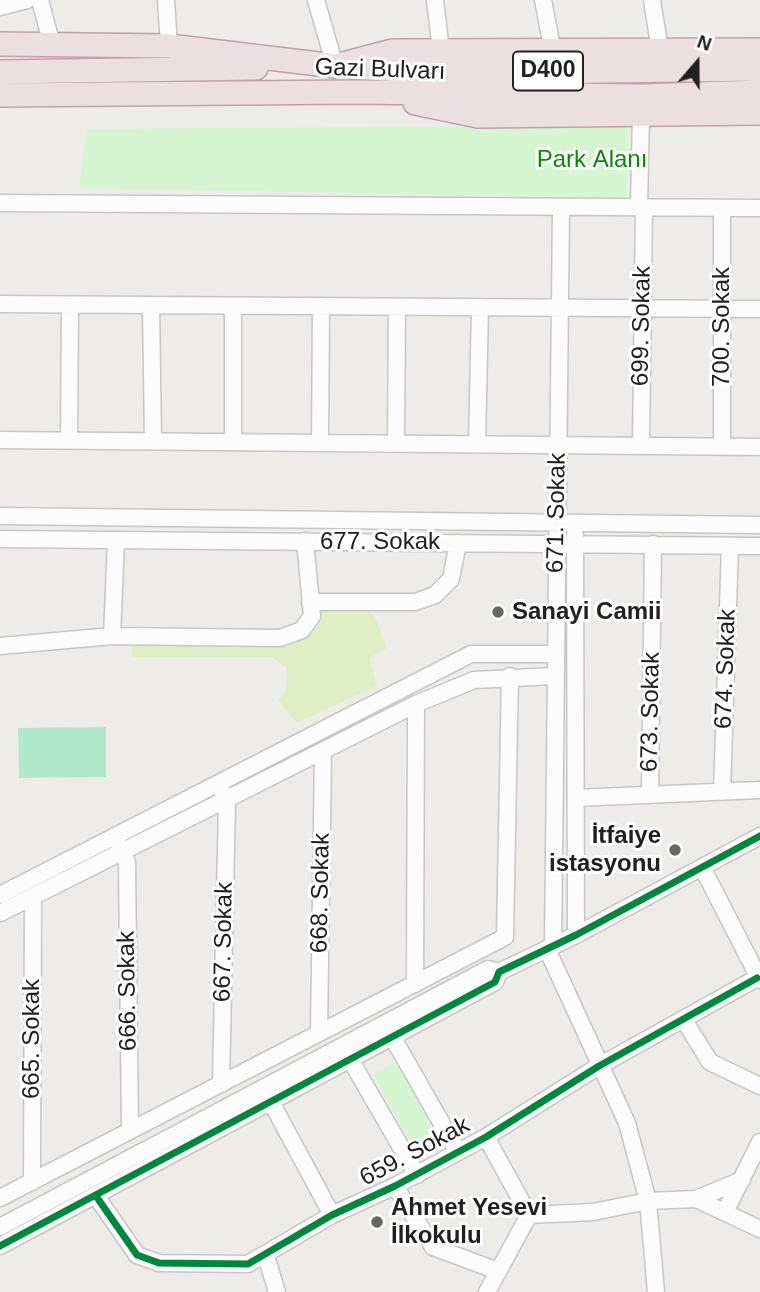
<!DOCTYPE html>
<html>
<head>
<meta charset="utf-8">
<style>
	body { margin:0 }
	#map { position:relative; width:760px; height:1292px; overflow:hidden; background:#eeece9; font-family:Helvetica,sans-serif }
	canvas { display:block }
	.north { position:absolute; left:662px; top:28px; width:70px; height:70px; -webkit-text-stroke:5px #fff; paint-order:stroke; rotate:20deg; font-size:19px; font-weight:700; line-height:28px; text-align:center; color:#202020 }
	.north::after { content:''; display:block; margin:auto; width:24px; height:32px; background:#202020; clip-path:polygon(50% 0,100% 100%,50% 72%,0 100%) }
</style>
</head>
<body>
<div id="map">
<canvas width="760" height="1292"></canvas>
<div class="north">N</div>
</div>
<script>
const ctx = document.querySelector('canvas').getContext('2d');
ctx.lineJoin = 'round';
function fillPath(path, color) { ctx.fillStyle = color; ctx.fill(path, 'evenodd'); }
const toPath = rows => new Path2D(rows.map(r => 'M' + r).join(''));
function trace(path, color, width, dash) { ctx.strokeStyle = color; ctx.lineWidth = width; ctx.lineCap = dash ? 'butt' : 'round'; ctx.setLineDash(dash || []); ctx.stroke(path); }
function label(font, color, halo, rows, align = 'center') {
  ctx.font = font + ' Helvetica,sans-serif'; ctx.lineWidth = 6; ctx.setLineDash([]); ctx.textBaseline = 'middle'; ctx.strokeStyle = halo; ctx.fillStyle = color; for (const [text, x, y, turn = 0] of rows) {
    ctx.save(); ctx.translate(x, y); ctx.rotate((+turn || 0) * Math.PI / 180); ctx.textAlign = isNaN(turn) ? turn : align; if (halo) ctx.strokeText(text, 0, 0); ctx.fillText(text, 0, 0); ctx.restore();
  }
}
fillPath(toPath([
	[359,607,374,615,387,648,369,658,377,686,297,723,278,700,286,691,287,668,272,657,132,657,132,642,290,643,311,634,319,624,317,610]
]), '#e0eec5');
fillPath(toPath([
	[629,125,626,198,79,188,87,129],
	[397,1061,444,1145,420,1160,373,1075]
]), '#d6f6d2');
fillPath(toPath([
	[106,727,106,777,19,778,18,728]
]), '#b0e9ca');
const minor = toPath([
	[40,0,52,45],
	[166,0,169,46],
	[316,0,335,66],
	[435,0,441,51],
	[543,0,553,52],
	[652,0,660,50],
	[0,7,27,0],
	[0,203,760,208],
	[639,207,641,114],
	[0,304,760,309],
	[151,305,153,441],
	[233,306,233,442],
	[0,440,760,447],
	[69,440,70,305],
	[320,443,321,306],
	[396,443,397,307],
	[477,444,480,307],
	[641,446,644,207],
	[722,446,722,208],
	[0,516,760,525],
	[575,535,576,935],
	[0,539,760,546],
	[310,602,415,602,435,595,451,579,458,543],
	[112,636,116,540],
	[0,646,112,636,280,638,302,630,312,616,305,541],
	[722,792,730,546],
	[650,795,653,544],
	[576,798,760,790],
	[119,845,127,862,130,1131],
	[703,869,760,980],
	[0,895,471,654,555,654],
	[0,913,416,704,474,680,554,676],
	[553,946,561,207],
	[547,949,627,1123,648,1201,656,1292],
	[415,984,416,704],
	[684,1020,710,1062,760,1086],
	[319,1033,323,752],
	[393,1038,458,1152],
	[350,1059,417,1175],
	[221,1084,227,801,223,793],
	[271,1102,332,1215],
	[486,1137,529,1215,593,1212,648,1201,696,1199,760,1229],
	[32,1182,33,897],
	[395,1186,433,1247,498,1271],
	[96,1196,137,1255,159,1263,248,1264,332,1215,395,1186,486,1137,599,1066,757,978],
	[0,1198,505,937,510,676],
	[696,1199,742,1180],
	[725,1212,760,1142],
	[0,1227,488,969,499,972],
	[0,1246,495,982,499,972,576,935,760,836],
	[266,1256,277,1292],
	[487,1292,529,1215]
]);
const highway = toPath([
	[0,44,169,46,335,66,392,51,760,50],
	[353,67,447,73,760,69],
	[0,72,256,68],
	[0,95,357,92,642,96,760,92],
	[415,103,478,116,760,113]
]);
trace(minor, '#c7c6c5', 19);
trace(highway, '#c69daf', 26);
trace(minor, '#fcfcfc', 16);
trace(highway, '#ebdfe2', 23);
trace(toPath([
	[96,1196,137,1255,159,1263,248,1264,332,1215,395,1186,486,1137,599,1066,757,978],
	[0,1246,495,982,499,972,576,935,760,836]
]), '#00873e', 7);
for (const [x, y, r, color] of [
	[498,612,7,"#686766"],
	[675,850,7,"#686766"],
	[377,1222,7,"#686766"]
]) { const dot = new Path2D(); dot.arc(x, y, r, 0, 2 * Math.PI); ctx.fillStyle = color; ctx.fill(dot); trace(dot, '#fff', 2.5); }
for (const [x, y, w] of [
	[548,71,70]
]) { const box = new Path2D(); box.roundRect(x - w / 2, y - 19.5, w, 39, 5); ctx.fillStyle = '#fff'; ctx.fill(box); trace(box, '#202020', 2); }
label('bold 23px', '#202020', null, [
	["D400",548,71]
]);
label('24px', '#202020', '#fff', [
	["Gazi Bulvarı",380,70,2],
	["699. Sokak",642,326,-89],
	["700. Sokak",722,327,-90],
	["671. Sokak",557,513,-89],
	["677. Sokak",380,542],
	["674. Sokak",726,669,-88],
	["673. Sokak",651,712,-89],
	["668. Sokak",321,893,-89],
	["667. Sokak",224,942,-89],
	["666. Sokak",128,991,-91],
	["665. Sokak",32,1039,-90],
	["659. Sokak",415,1152,-28]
]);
label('24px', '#098a02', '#fff', [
	["Park Alanı",592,160]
]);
label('bold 24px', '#202020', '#fff', [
	["Sanayi Camii",512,612],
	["İtfaiye",661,836,"right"],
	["istasyonu",661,864,"right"],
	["Ahmet Yesevi",391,1208],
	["İlkokulu",391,1236]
], 'left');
</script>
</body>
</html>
